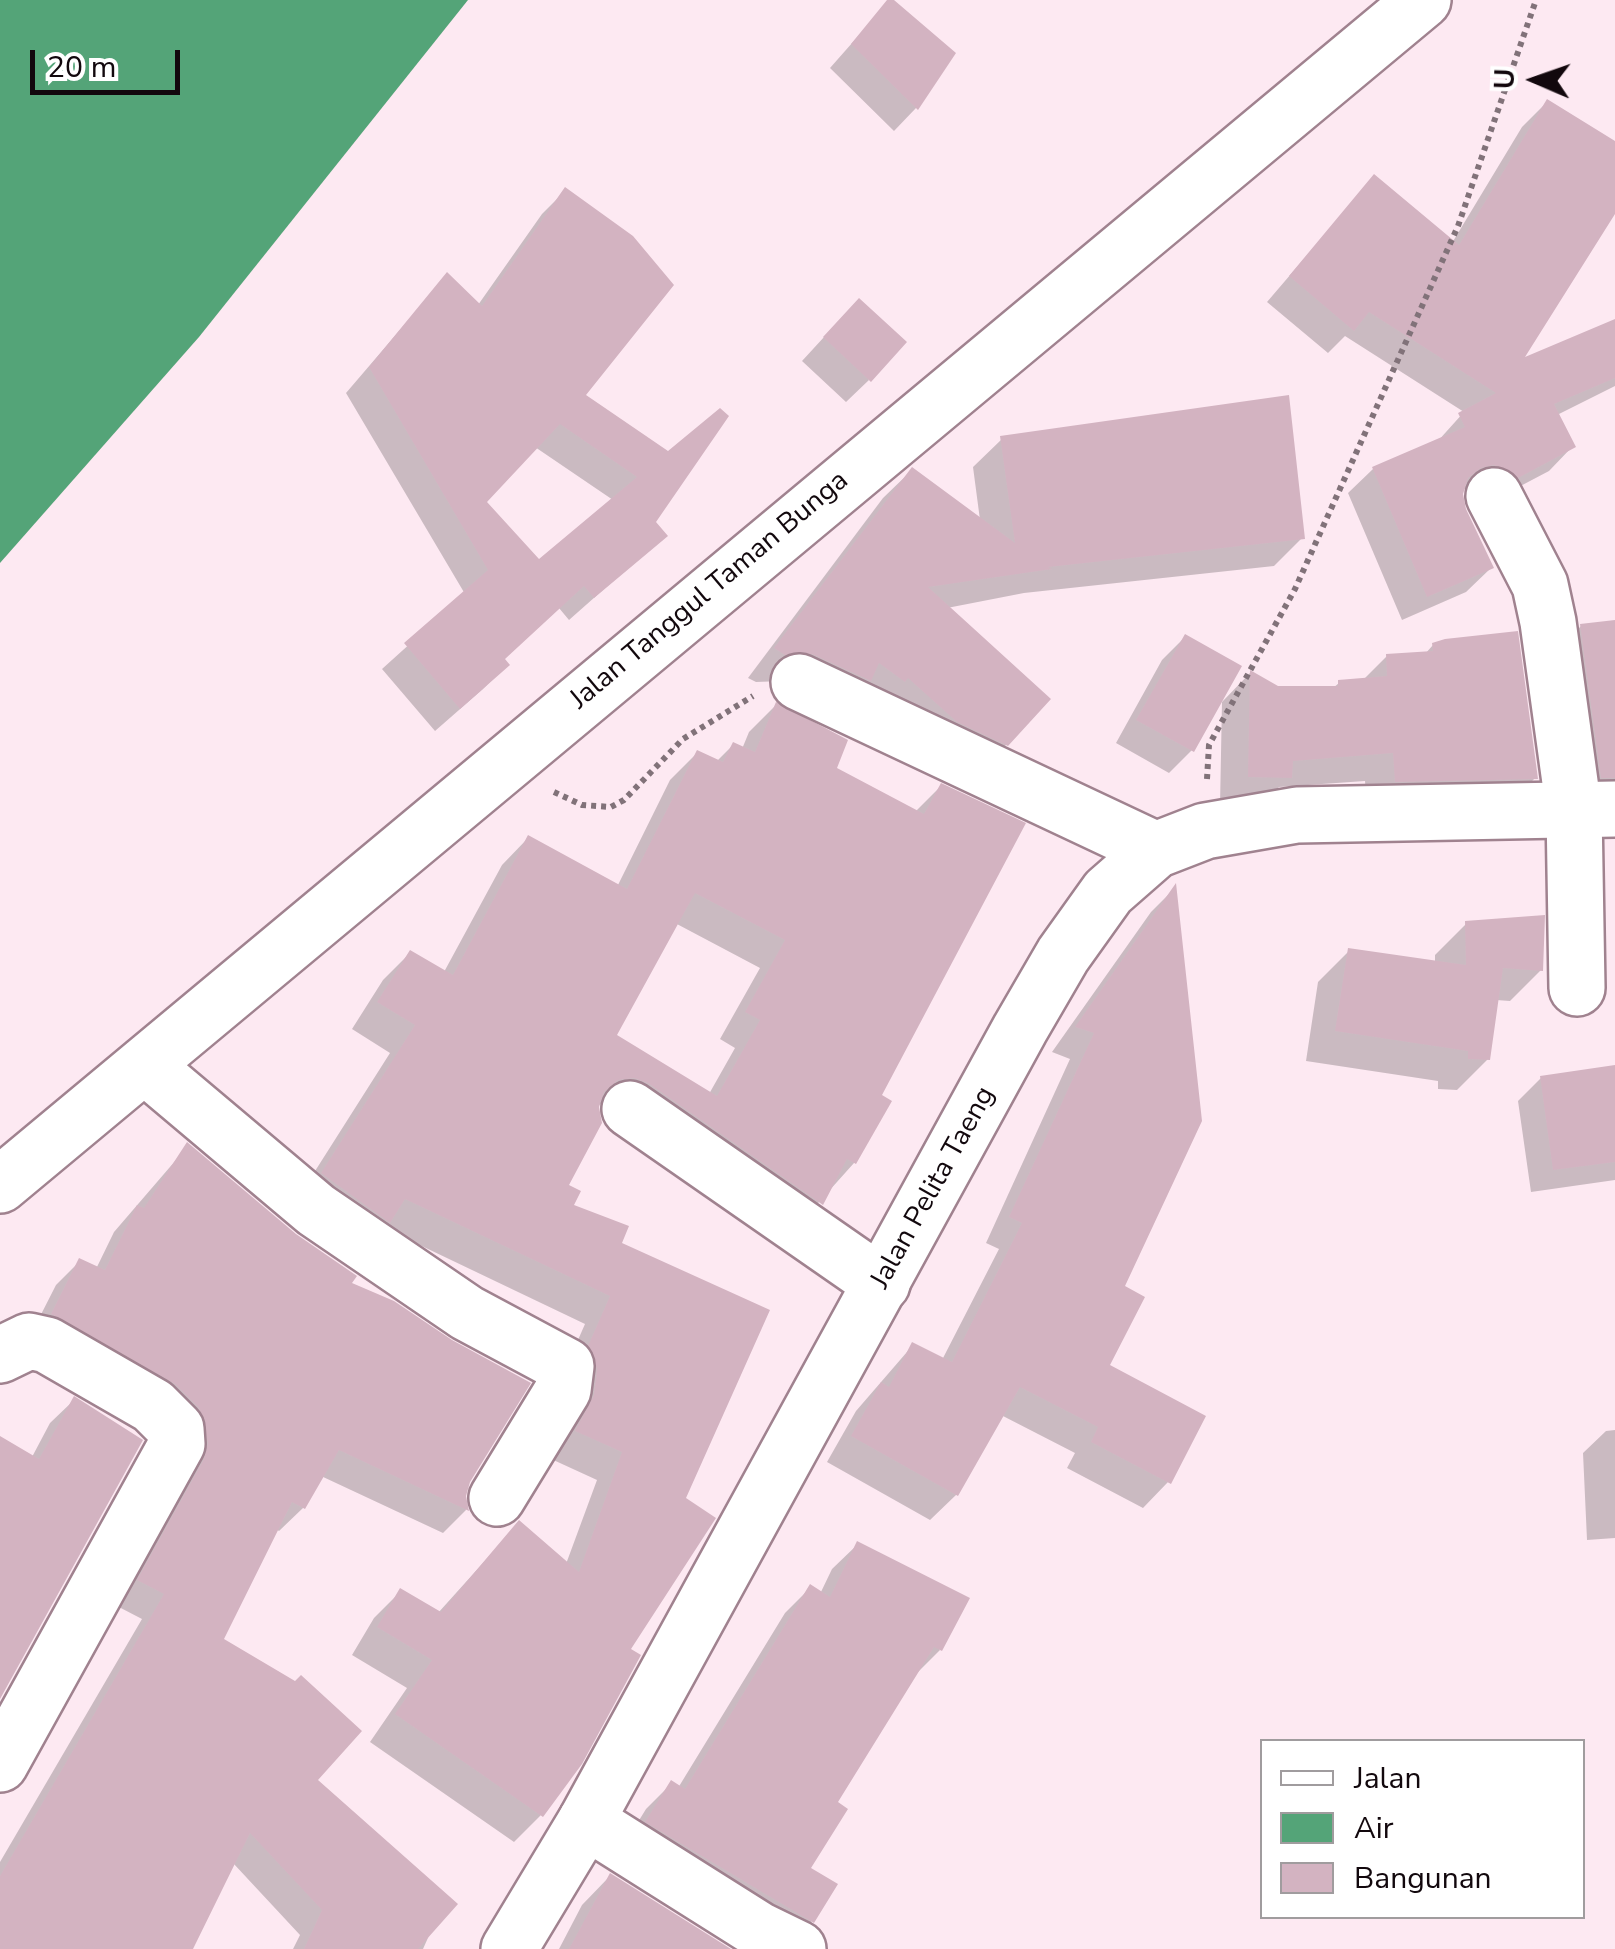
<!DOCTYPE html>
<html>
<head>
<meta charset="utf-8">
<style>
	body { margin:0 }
	#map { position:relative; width:1615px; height:1949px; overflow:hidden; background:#fde9f2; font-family:"Nunito Sans",sans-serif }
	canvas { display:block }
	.legend { position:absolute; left:1260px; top:1739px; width:325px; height:180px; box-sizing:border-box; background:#fff; border:2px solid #a09c9e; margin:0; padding:12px 18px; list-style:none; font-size:30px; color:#12080d }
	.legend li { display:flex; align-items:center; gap:20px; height:50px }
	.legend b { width:50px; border:2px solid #a09c9e }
	.north { position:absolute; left:1485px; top:30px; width:100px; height:100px; -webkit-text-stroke:8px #fff; paint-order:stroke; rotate:272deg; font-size:28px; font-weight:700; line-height:40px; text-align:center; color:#12080d }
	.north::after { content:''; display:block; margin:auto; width:35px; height:45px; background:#12080d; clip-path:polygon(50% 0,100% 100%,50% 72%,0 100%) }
	.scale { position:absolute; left:30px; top:50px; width:150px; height:45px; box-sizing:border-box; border:5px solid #12080d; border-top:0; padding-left:12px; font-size:30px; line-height:35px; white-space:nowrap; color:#12080d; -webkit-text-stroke:8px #fff; paint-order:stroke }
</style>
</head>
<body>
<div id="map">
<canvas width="1615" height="1949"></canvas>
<ul class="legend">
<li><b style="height:12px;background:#fff"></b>Jalan</li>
<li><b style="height:28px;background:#54a478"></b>Air</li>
<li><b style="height:28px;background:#d3b3c1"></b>Bangunan</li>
</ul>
<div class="north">U</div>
<div class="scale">20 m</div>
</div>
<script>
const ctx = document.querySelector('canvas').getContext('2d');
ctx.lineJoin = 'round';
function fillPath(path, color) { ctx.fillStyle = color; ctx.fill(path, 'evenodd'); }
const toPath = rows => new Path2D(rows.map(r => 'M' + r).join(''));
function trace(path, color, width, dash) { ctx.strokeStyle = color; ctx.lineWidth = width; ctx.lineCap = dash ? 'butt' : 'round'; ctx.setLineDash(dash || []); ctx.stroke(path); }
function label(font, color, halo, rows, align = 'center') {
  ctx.font = font + ' "Nunito Sans",sans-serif'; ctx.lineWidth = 8; ctx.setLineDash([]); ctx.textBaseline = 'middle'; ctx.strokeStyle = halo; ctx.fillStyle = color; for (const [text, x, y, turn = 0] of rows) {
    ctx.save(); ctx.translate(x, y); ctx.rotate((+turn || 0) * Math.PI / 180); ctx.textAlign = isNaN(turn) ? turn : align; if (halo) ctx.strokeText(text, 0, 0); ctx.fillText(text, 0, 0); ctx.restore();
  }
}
fillPath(toPath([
	[0,0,468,0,199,337,0,563]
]), '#54a478');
fillPath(toPath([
	[890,0,953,53,916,108,894,131,830,68],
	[1547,102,1615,143,1615,207,1519,362,1615,328,1615,386,1557,415,1573,446,1549,471,1492,501,1469,488,1462,490,1464,510,1491,568,1466,592,1402,620,1348,493,1373,469,1437,442,1464,412,1345,336,1328,353,1267,302,1374,177,1452,243,1522,127],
	[566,190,583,395,668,454,653,522,664,536,569,620,559,608,502,660,507,665,483,689,435,731,382,669,465,594,346,393,447,275,478,305,542,214],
	[535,447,613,500,539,563,483,502],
	[836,324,869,380,846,402,802,361],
	[1002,439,1302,538,1274,566,1024,593,947,608,1007,744,978,773,783,681,756,682,748,678,883,498,912,470,980,520,973,467],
	[1615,622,1615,813,1596,815,1548,660,1581,626],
	[1185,637,1192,750,1169,773,1116,743,1162,660],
	[1433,645,1535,778,1507,807,1367,810,1365,781,1279,787,1261,805,1220,805,1222,702,1250,673,1277,689,1333,688,1339,683,1362,681,1387,656,1425,654],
	[776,705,833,769,915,812,941,786,878,1096,854,1163,794,1230,605,1104,596,1105,565,1187,571,1207,619,1244,683,1499,627,1650,541,1815,514,1842,370,1742,407,1688,352,1655,374,1618,401,1591,438,1613,519,1523,566,1564,597,1480,549,1458,563,1374,585,1324,382,1227,296,1201,390,1053,352,1029,383,980,410,953,444,972,502,865,528,838,617,887,670,780,697,753,717,761,733,745,742,749,749,732],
	[675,923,760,968,720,1039,735,1048,709,1094,614,1036],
	[1174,889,1122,1287,1107,1366,1168,1482,1143,1508,1067,1468,1075,1453,1001,1415,956,1495,930,1520,827,1462,856,1411,913,1345,942,1360,999,1249,986,1243,1070,1059,1052,1052,1151,912],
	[1466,924,1541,970,1510,1001,1496,1000,1488,1059,1457,1090,1438,1089,1438,1081,1306,1061,1318,982,1349,951,1435,963,1435,955],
	[1615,1067,1615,1180,1531,1192,1518,1101,1541,1078],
	[188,1146,348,1284,468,1481,463,1496,466,1510,443,1533,321,1476,303,1508,279,1531,276,1529,220,1640,314,1780,431,1931,423,1949,293,1949,300,1935,233,1863,191,1949,0,1949,0,1862,142,1619,115,1605,184,1451,29,1338,56,1285,80,1261,96,1269,114,1232],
	[74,1400,140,1441,0,1694,0,1439,32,1457,50,1423],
	[1615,1430,1615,1538,1587,1540,1583,1453,1606,1431],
	[858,1544,940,1650,915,1675,834,1803,808,1869,812,1921,787,1947,622,1848,646,1809,672,1783,678,1788,785,1613,810,1588,820,1594,832,1569],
	[610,1876,726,1949,559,1949,582,1905]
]), '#0003');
fillPath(toPath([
	[887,0,894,0,956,53,918,110,851,44],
	[1547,99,1615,141,1615,214,1525,357,1615,319,1615,378,1554,404,1576,447,1518,478,1494,465,1481,468,1468,478,1463,494,1466,509,1494,568,1427,597,1372,467,1465,427,1458,413,1496,393,1369,312,1354,331,1289,276,1374,174,1459,245],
	[565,187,633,236,674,285,586,395,668,451,720,408,729,416,656,522,668,536,594,598,584,586,505,659,510,665,460,709,404,643,488,570,369,367,447,272,482,306],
	[560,424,637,477,539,559,487,502],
	[859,298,907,342,871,382,823,337],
	[1289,395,1305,539,1048,567,1052,569,928,587,1051,699,1008,746,957,722,908,678,905,682,879,663,871,681,812,654,785,655,774,648,912,467,1015,543,1000,436],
	[1615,620,1615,778,1601,778,1580,624],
	[1518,631,1538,779,1395,782,1393,753,1293,761,1292,778,1248,777,1250,670,1278,686,1338,686,1338,680,1387,676,1386,654,1433,651,1432,643,1445,639],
	[1185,634,1242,666,1194,752,1136,720],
	[776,702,848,740,837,768,924,814,941,783,1026,823,882,1095,892,1101,856,1164,847,1159,823,1205,648,1083,634,1078,618,1080,604,1092,599,1107,602,1123,569,1185,581,1191,574,1205,629,1226,622,1243,770,1310,686,1498,716,1518,631,1649,641,1655,582,1764,543,1817,395,1714,432,1660,377,1627,400,1588,441,1612,519,1520,579,1572,622,1452,575,1431,594,1395,597,1369,588,1346,610,1296,405,1199,390,1223,321,1173,415,1025,377,1002,410,950,453,975,528,835,627,889,697,750,723,762,733,742,755,752],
	[695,893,785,940,745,1012,760,1020,717,1096,617,1035],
	[1176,883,1202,1121,1125,1286,1145,1297,1110,1365,1206,1416,1171,1484,1091,1442,1098,1427,1020,1387,958,1496,851,1436,881,1382,889,1387,912,1342,952,1362,1022,1223,1009,1217,1094,1033,1075,1027],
	[1545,915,1543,971,1503,968,1490,1060,1468,1059,1468,1051,1335,1031,1348,948,1466,965,1465,921],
	[1615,1065,1615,1162,1553,1170,1540,1076],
	[187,1142,296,1234,357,1276,352,1283,394,1301,452,1340,531,1383,470,1482,466,1496,469,1511,339,1450,305,1509,292,1502,224,1639,295,1681,301,1675,362,1731,318,1780,458,1904,418,1949,304,1949,322,1910,250,1833,193,1949,0,1949,0,1876,164,1594,137,1580,204,1459,208,1443,199,1408,175,1384,51,1314,79,1258,105,1270,137,1205,144,1208],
	[74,1396,143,1440,0,1699,0,1436,39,1459],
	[857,1541,970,1598,942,1651,934,1647,838,1802,848,1809,811,1868,838,1884,814,1923,645,1822,671,1780,685,1789,810,1584,830,1597],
	[610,1873,731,1949,569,1949]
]), '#d3b3c1');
const street = toPath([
	[1494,496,1540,585,1548,622,1574,811,1577,988],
	[799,682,1156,850],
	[144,1065,316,1210,467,1313,566,1366,563,1390,497,1498],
	[630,1109,882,1284],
	[0,1185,1423,0],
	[0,1355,29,1341,47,1345,153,1406,176,1429,177,1444,0,1764],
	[586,1821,759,1930,798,1949]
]);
const secondary = toPath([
	[509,1949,586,1821,1020,1029,1063,955,1108,892,1156,850,1205,831,1297,815,1615,809]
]);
trace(street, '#a0828f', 60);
trace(secondary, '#a0828f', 60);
trace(toPath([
	[1207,779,1209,745,1295,589,1458,226,1536,0],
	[554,792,582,805,611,807,624,800,683,739,753,696]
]), '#817279', 6, [5, 5]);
trace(street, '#fff', 55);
trace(secondary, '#fff', 55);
label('28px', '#12080d', '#fff', [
	["Jalan Tanggul Taman Bunga",710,591,-40],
	["Jalan Pelita Taeng",934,1188,-61]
]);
</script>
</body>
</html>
